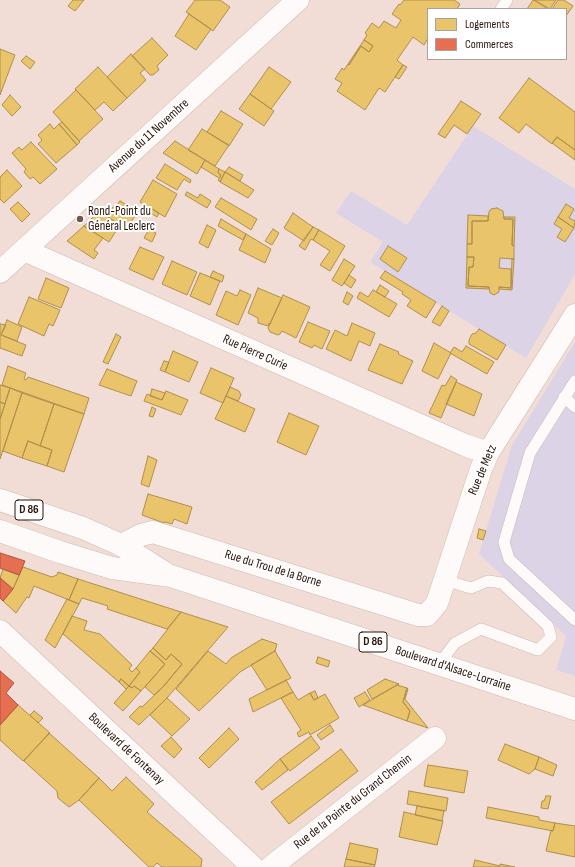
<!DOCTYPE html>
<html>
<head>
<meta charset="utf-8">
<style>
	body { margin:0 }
	#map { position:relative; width:575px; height:867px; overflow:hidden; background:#f1ddd5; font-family:"Sofia Sans Condensed",sans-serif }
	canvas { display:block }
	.legend { position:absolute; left:427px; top:8px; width:140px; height:52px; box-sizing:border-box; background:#fff; border:1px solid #a9a19d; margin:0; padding:5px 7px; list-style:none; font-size:12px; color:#29140b }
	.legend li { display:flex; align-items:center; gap:8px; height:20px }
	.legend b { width:20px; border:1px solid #a9a19d }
</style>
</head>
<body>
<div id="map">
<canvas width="575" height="867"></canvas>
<ul class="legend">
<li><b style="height:11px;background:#e9c46a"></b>Logements</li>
<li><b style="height:11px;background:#e76f51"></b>Commerces</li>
</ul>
</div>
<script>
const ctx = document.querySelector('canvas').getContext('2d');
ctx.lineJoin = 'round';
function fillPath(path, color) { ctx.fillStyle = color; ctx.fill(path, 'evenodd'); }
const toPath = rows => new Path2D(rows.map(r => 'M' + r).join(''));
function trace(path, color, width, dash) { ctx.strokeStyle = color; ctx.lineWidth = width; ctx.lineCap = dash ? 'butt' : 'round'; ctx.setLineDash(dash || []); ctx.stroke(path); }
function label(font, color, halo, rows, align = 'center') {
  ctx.font = font + ' "Sofia Sans Condensed",sans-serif'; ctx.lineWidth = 4; ctx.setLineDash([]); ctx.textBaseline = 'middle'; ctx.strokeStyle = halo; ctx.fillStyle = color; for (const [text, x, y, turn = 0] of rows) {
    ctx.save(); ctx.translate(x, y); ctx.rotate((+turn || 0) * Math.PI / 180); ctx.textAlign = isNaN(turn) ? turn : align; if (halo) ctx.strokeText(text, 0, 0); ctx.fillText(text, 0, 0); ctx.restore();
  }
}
fillPath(toPath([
	[473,126,575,189,575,274,526,358,370,262,383,242,336,213,351,191,407,225],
	[575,342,575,676,556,670,566,636,479,554,512,445]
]), '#dcd3e7');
const homes = toPath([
	[73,0,84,0,75,11,68,6,73,0],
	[195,0,220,0,230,7,213,31,186,12,195,0],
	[404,0,454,0,460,4,457,9,428,9,428,38,424,45,413,37,397,60,403,65,385,92,379,88,365,110,337,91,342,83,335,79,342,68,344,70,348,64,349,65,361,46,369,52,373,46,364,40,367,35,365,33,372,23,379,28,384,21,396,28,401,20,392,14,399,4,400,5,404,0],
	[533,0,534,0,548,9,527,9,533,0],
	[534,0,556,0,550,9,534,0],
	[558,0,564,0,573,6,566,16,566,9,552,9,558,0],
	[189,14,211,29,196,50,175,36,189,14],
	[152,38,168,55,157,66,159,70,153,75,150,75,132,56,152,38],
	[364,40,373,46,369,52,361,46,349,65,348,64,364,40],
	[0,49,15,55,0,95,0,49],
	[131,54,145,69,140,73,146,80,127,98,107,77,131,54],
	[26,56,35,62,30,69,21,61,26,56],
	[403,65,407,67,399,79,395,77,403,65],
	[98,67,127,98,113,111,104,102,95,110,75,89,98,67],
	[269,67,291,82,271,109,250,94,269,67],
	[529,78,575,112,575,150,557,137,552,144,526,124,519,133,499,118,529,78],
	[76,90,103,119,79,141,53,112,76,90],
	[250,94,274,111,264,126,239,109,250,94],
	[10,95,21,107,12,116,2,105,10,95],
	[461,101,481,114,467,134,454,125,445,138,438,134,461,101],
	[221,111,243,124,229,146,207,132,221,111],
	[62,122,80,142,77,145,59,124,62,122],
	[50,124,54,129,59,124,77,145,56,163,38,144,42,140,38,135,50,124],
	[202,129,229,145,215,166,188,150,202,129],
	[557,137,575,150,575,160,552,143,557,137],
	[175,141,205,160,197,174,163,153,175,141],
	[31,142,57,169,40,184,33,177,30,179,24,172,26,169,12,153,19,147,22,150,31,142],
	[205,160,219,169,218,172,221,176,219,178,201,167,205,160],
	[165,164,191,180,190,183,184,179,177,190,156,178,165,164],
	[229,167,243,175,240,181,225,172,229,167],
	[219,169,225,172,220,182,218,180,221,176,218,172,219,169],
	[7,170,22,186,4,203,0,199,0,177,7,170],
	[225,172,254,190,248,198,220,182,225,172],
	[153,180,177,194,165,217,140,202,153,180],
	[187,192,198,198,200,194,211,201,207,208,185,195,187,192],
	[221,198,257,219,251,230,215,207,221,198],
	[120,201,138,211,126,230,107,216,113,207,115,208,120,201],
	[18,202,30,214,22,222,10,209,18,202],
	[566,204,574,209,569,218,575,221,574,228,558,217,566,204],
	[151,208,159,213,157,217,149,212,151,208],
	[497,208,503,211,504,219,513,219,512,245,514,246,514,259,500,258,499,268,511,269,511,288,499,287,499,292,494,295,490,293,489,287,468,286,469,267,473,267,474,257,467,257,467,244,472,244,472,221,488,221,489,212,491,209,497,208],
	[99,211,120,225,109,242,84,226,99,211],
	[293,213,313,227,304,241,284,228,293,213],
	[468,215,488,216,488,221,472,221,472,244,467,244,468,215],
	[504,217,515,217,514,246,512,245,513,219,504,219,504,217],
	[558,217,574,228,565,242,557,237,562,229,554,224,558,217],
	[221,219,246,234,243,240,218,226,221,219],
	[207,225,216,230,208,248,199,243,207,225],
	[84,226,103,238,94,250,98,253,94,259,67,241,84,226],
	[313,227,319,230,313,240,311,239,305,250,299,246,313,227],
	[149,229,156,233,152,242,144,238,149,229],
	[273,229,279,233,272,245,265,241,273,229],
	[319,230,345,246,330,271,320,265,330,251,313,240,319,230],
	[246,234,271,249,265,263,239,250,246,234],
	[388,246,407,258,398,272,380,259,388,246],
	[140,247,164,257,153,280,129,269,140,247],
	[467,257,474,257,473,267,469,267,468,286,489,287,489,289,466,288,467,257],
	[344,259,355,266,342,286,332,280,344,259],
	[512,259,514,259,512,290,499,289,499,287,511,288,512,259],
	[172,261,197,272,187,295,162,284,172,261],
	[213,271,224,276,222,282,210,277,213,271],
	[385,271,436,302,426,318,407,306,411,300,402,294,403,292,380,278,385,271],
	[200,273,220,281,210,305,190,296,200,273],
	[349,275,356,280,351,288,344,283,349,275],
	[46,278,69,288,61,308,38,299,46,278],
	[380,285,389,291,385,297,376,292,380,285],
	[258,288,282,298,270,324,269,323,268,326,258,323,258,318,248,313,258,288],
	[240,290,251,295,238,325,216,315,226,291,237,296,240,290],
	[373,290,397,304,389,317,357,298,360,292,368,297,373,290],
	[347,292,353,296,348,305,343,302,347,292],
	[283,295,310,307,296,338,282,331,280,334,278,335,270,332,268,328,283,295],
	[29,297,60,310,53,326,49,324,44,336,18,324,29,297],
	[442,306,449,311,440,326,432,322,442,306],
	[7,320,22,327,17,341,1,335,7,320],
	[308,322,330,331,322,349,314,345,312,348,299,342,308,322],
	[352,323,375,333,370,346,359,341,351,361,326,349,335,330,347,336,352,323],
	[0,324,6,325,1,335,26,345,22,356,0,348,0,324],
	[479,329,506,345,497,360,469,344,469,340,472,334,476,333,479,329],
	[116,334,121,337,108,364,103,362,116,334],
	[434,343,451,353,438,379,422,371,434,343],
	[380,344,399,352,398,354,413,361,402,384,368,370,380,344],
	[466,346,494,362,487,374,450,353,454,347,462,352,466,346],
	[173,351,198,362,189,382,165,372,173,351],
	[164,361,169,362,165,372,160,370,164,361],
	[8,366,26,373,24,379,26,380,28,377,89,398,84,414,2,385,8,366],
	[211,368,234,378,223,403,200,393,211,368],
	[107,369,137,381,131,396,99,385,107,369],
	[451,376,457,380,441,418,429,413,442,385,445,386,451,376],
	[456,382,482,394,474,416,446,404,456,382],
	[0,385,10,388,5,404,0,402,0,385],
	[230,387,239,391,241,395,238,401,226,396,230,387],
	[10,388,22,393,0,459,0,419,10,388],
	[152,389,165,393,162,400,150,396,152,389],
	[166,391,188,400,181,415,144,401,147,394,162,400,166,391],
	[22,393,54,404,40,446,28,441,22,458,3,451,22,393],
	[226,396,255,409,245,432,215,419,226,396],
	[0,402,5,404,0,419,0,402],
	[54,404,84,414,64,472,47,466,52,450,40,446,54,404],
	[152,407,156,409,153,417,149,416,152,407],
	[289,413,319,426,306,455,277,442,289,413],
	[28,441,52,450,47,466,22,458,28,441],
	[148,456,157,460,149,487,141,484,148,456],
	[148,494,192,507,187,524,174,519,172,524,165,522,164,523,142,515,148,494],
	[479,529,486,531,483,540,477,538,479,529],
	[23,567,52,577,57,575,58,572,78,579,69,600,34,586,29,598,27,597,16,613,3,601,13,589,23,567],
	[3,569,19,575,13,589,0,578,3,569],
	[78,579,181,612,167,629,107,609,108,606,82,598,79,604,69,600,78,579],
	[67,599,79,604,55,648,45,640,67,599],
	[181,612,228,627,167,698,139,725,129,717,140,706,142,707,163,687,182,664,171,654,166,660,153,648,181,612],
	[72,616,87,621,84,630,100,634,132,665,129,669,132,672,136,668,140,672,129,686,121,679,119,682,63,634,72,616],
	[262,639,277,644,275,651,240,672,199,711,176,689,208,651,226,664,231,658,262,639],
	[153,648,166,660,171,654,182,664,163,687,154,695,145,687,165,664,150,651,153,648],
	[150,651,165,664,141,691,134,686,132,688,129,686,140,672,136,668,150,651],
	[275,651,291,678,267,690,251,665,275,651],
	[318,657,330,661,328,667,316,663,318,657],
	[121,679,129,686,126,689,119,682,121,679],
	[385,679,399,684,372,699,367,690,385,679],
	[286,680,293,692,253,712,249,699,286,680],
	[397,685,407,688,403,702,410,711,407,721,363,705,397,685],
	[129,686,132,688,134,686,141,691,123,711,114,703,129,686],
	[407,688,408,689,405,699,428,728,407,721,410,711,403,702,407,688],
	[315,691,318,698,314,700,310,693,315,691],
	[293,692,298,700,310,693,314,700,325,694,339,718,310,735,309,732,299,737,297,733,301,730,281,698,293,692],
	[365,692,370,700,359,707,354,698,365,692],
	[167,698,190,719,172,736,150,715,167,698],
	[18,705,50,733,23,761,0,740,0,725,18,705],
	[34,711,43,718,38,723,30,715,34,711],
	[330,725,334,731,321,740,317,735,330,725],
	[229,728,239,739,209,768,199,758,229,728],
	[49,733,99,778,79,800,69,807,58,798,57,791,24,761,49,733],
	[311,736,320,748,290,771,280,759,311,736],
	[171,737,182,749,174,758,161,746,171,737],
	[505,744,539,757,535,769,529,774,498,760,505,744],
	[341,749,358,771,289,824,271,802,341,749],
	[539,757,557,765,553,776,535,769,539,757],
	[280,759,288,770,262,790,255,782,280,759],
	[428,765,468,771,464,793,424,786,428,765],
	[126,777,154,804,147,812,202,859,201,867,162,867,157,863,153,867,149,867,79,800,99,778,112,791,126,777],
	[409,791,448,798,446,811,407,804,409,791],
	[546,796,551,796,548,809,541,808,542,801,544,801,546,796],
	[417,806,444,811,442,821,415,815,417,806],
	[488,807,539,817,539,820,555,823,553,831,486,818,488,807],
	[404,812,443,821,437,845,399,837,404,812],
	[555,823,575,826,575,857,546,851,551,830,553,831,555,823],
	[350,843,378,849,375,865,346,859,350,843],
	[346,859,375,865,374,867,344,867,346,859],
	[475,860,500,866,500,864,515,867,473,867,475,860]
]);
fillPath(homes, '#e9c46a');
trace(homes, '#af8f4e', 1);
const shops = toPath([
	[0,553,25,561,19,575,0,568,0,553],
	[0,578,13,589,3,601,0,598,0,578],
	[0,671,14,683,6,693,18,705,0,725,0,671]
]);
fillPath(shops, '#e76f51');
trace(shops, '#ae543c', 1);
const lane = toPath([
	[501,9,507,0],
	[575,381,530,453,504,542,509,559,575,620],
	[564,397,575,407],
	[439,664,455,643,481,629,538,650,551,637,548,626,502,583,488,581,471,588,444,580]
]);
const street = toPath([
	[24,250,465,445,488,453],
	[121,545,141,535,153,532,418,615,427,615,437,603,481,469,488,453,575,315],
	[271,867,435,738]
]);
const secondary = toPath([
	[0,272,298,0],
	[0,631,253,867]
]);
const primary = toPath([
	[0,500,83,528,121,545,165,573],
	[0,531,60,552,112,568,171,576,575,709]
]);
trace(lane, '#cebab2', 12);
trace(street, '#cebab2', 23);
trace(secondary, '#cebab2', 23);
trace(primary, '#cebab2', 23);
trace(lane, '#fdfaf9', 11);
trace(street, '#fdfaf9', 22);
trace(secondary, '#fdfaf9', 22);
trace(primary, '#fdfaf9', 22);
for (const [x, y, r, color] of [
	[80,219,4,"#6f5a52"]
]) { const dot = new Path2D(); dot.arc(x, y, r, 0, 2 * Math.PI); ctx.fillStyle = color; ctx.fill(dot); trace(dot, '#fff', 1.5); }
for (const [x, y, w] of [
	[29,510,28],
	[373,642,28]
]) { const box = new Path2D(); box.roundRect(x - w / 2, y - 10, w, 20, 3); ctx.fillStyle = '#fff'; ctx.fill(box); trace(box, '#29140b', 1); }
label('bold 12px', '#29140b', null, [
	["D 86",29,510],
	["D 86",373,642]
]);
label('13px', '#29140b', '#fff', [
	["Avenue du 11 Novembre",149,136,-42],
	["Rue Pierre Curie",255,353,24],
	["Rue de Metz",483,470,-67],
	["Rue du Trou de la Borne",273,569,17],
	["Boulevard d'Alsace-Lorraine",453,669,18],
	["Boulevard de Fontenay",126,749,43],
	["Rue de la Pointe du Grand Chemin",353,802,-38]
]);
label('13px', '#29140b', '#fff', [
	["Rond-Point du",88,212],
	["Général Leclerc",88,227]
], 'left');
</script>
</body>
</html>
